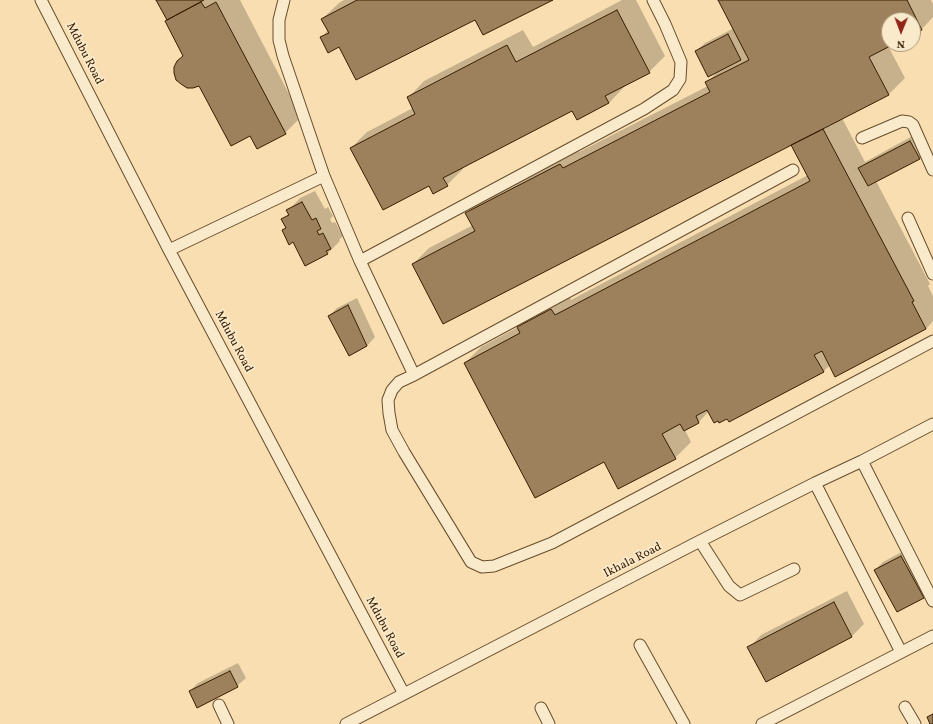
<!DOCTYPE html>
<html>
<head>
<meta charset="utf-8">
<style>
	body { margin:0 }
	#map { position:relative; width:933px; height:724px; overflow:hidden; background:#f8deb0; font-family:Vollkorn,serif }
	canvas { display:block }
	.north { position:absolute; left:881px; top:12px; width:40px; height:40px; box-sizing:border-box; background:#faeacc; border:1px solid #ac987a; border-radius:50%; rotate:181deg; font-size:11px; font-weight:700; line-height:16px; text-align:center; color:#381d00 }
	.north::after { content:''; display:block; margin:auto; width:14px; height:18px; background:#8f2418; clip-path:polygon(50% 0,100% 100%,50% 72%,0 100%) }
</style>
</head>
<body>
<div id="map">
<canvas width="933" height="724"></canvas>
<div class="north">N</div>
</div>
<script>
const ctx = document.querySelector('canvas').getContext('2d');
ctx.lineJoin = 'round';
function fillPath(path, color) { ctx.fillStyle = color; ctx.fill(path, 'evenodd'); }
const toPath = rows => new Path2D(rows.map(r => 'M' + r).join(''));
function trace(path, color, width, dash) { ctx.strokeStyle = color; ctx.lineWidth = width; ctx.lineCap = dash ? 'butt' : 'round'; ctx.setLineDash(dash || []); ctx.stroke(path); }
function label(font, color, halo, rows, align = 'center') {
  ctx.font = font + ' Vollkorn,serif'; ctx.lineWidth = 3.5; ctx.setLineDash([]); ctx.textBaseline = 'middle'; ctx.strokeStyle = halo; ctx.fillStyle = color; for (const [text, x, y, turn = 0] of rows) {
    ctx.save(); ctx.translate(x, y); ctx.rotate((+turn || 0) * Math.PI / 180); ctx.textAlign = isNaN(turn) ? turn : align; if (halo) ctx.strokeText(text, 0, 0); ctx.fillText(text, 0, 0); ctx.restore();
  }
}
fillPath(toPath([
	[158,0,240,0,301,117,285,133,257,148,250,134,184,56,168,19],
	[344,0,551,0,476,18,339,46,322,37,328,30,322,19,339,3],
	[622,0,636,0,665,56,649,72,624,85,625,86,609,103,578,119,573,109,462,167,463,169,447,185,430,184,351,148,367,132,413,108,408,98,424,81,523,30,533,47],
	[719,0,931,0,933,4,933,17,922,29,913,33,913,20,889,20,889,44,892,44,888,46,905,78,889,94,842,118,865,162,918,133,928,150,920,159,876,181,930,284,928,286,933,296,933,321,926,329,830,365,823,372,728,418,709,411,699,422,685,430,691,442,675,458,604,461,465,363,481,347,518,327,534,311,568,293,571,300,808,175,792,144,413,264,429,248,473,225,467,213,483,197,577,148,579,152,708,86,707,83,718,71,696,51,705,43,734,28],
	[315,191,325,209,328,207,333,216,330,219,332,223,335,222,343,236,339,240,340,241,327,254,294,241,283,230,286,227,283,219,289,213,288,211,300,198],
	[357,298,375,337,367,346,349,355,329,316,337,308],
	[909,548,932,589,923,597,875,570,883,562],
	[847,591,864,624,852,636,766,680,749,648,761,635],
	[238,663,246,678,237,686,190,691,198,683]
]), '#0003');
const building = toPath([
	[156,0,204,0,167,20,156,0],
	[357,0,553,0,483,35,475,20,356,80,339,47,328,53,320,37,329,33,321,19,357,0],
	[718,0,907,0,922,30,913,34,913,20,889,20,889,44,894,44,869,57,889,95,443,324,412,264,475,231,465,213,560,164,563,168,710,92,705,82,749,60,718,0],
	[201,2,205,8,216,2,286,134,257,149,250,136,231,146,199,86,193,88,187,88,181,84,176,80,174,73,174,67,177,61,183,56,165,21,201,2],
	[617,10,650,73,605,96,609,103,577,120,572,111,443,178,448,186,433,194,429,186,383,210,350,148,415,114,407,97,507,45,516,62,617,10],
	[728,34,741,60,708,77,695,51,728,34],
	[823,129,914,301,912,302,926,329,835,377,822,351,814,355,824,372,729,422,727,419,719,423,718,421,714,423,707,410,696,416,699,423,684,431,680,424,662,434,676,459,618,489,604,462,535,498,464,363,520,333,517,327,551,309,555,315,810,181,791,145,823,129],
	[910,141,920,159,868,186,858,168,910,141],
	[302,202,312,220,316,218,321,229,317,231,319,235,323,233,331,249,326,251,328,254,305,266,293,242,289,245,282,230,286,228,281,219,289,215,286,210,302,202],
	[348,305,367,346,349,356,328,316,348,305],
	[901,556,924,598,897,612,874,570,901,556],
	[834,602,852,637,766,682,747,647,834,602],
	[230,671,238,687,197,708,189,691,230,671],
	[933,714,933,724,930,724,927,717,933,714]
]);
fillPath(building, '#9c815c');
trace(building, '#381d00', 1);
const lane = toPath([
	[41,0,169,250,404,694],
	[284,0,279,20,279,40,283,56,324,176,360,261,414,375],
	[862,138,902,121,909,122,913,125,933,170],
	[793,170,414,375,399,382,392,390,388,400,389,413,392,430,404,452,471,562,482,567,494,566,552,543,933,341],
	[908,218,933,274],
	[169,250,324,176],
	[360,261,644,109,673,90,680,79,681,62,665,24,653,0],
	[862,461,933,601],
	[815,483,901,652],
	[700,541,729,586,740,595,794,569],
	[640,645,684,724],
	[219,705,228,724],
	[905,707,915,724],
	[541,708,549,724],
	[346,724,700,541,815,483,862,461,933,424],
	[762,724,933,636]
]);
trace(lane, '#684d2c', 13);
trace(lane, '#faeacc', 11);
label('12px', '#381d00', '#faeacc', [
	["Mdubu Road",84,54,63],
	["Mdubu Road",233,342,62],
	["Ikhala Road",633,561,-27],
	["Mdubu Road",384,628,62]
]);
</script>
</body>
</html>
